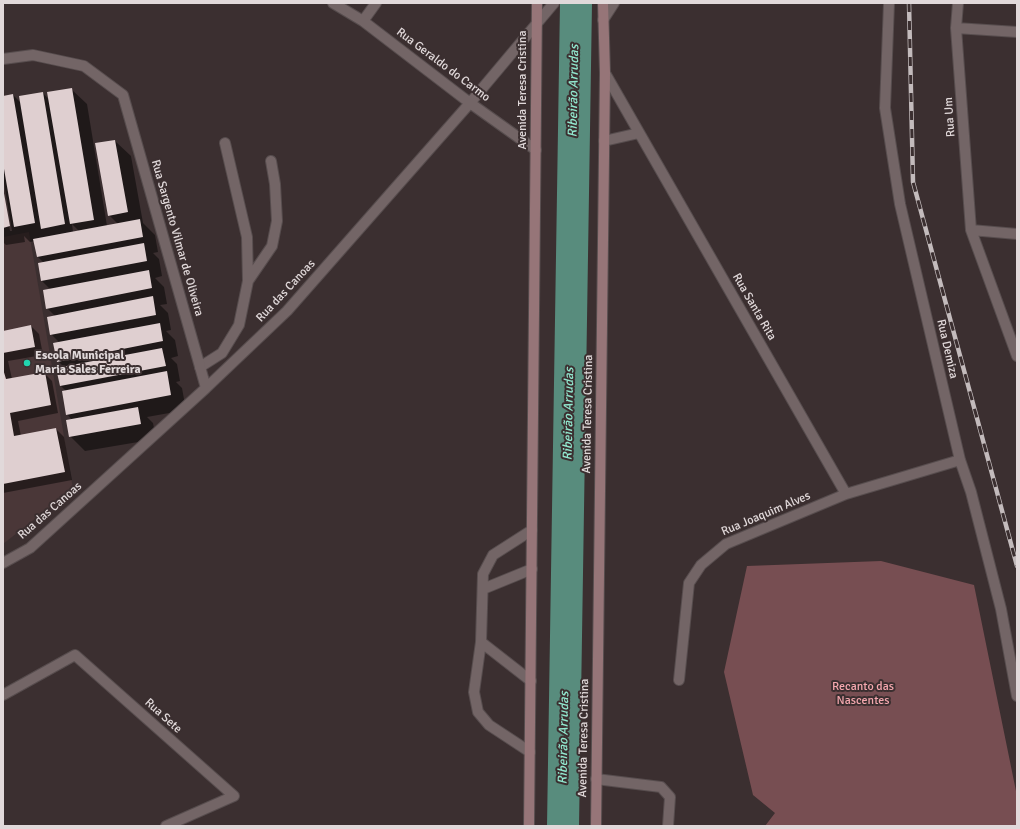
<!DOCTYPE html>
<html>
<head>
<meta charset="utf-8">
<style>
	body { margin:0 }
	#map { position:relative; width:1020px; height:829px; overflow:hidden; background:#3b2f30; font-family:Signika,sans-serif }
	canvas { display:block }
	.frame { position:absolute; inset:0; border:4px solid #e1d9da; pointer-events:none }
</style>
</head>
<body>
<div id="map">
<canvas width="1020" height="829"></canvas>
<div class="frame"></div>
</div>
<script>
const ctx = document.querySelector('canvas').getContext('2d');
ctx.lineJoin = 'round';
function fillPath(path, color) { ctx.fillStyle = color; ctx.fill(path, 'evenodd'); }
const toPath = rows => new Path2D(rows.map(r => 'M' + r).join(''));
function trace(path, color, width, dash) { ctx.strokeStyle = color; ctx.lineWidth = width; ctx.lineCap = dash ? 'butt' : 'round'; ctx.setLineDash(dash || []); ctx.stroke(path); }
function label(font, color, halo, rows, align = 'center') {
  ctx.font = font + ' Signika,sans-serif'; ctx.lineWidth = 4; ctx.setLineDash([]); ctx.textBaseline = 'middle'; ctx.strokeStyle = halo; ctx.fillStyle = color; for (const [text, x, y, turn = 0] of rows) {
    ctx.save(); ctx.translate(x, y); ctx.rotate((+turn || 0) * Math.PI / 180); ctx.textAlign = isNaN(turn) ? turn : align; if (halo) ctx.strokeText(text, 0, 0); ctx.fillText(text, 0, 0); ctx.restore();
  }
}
fillPath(toPath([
	[29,232,73,489,3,544,3,237]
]), '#4a3738');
fillPath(toPath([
	[881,561,974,585,1017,796,1017,826,765,826,775,813,753,795,724,672,747,566]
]), '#774e52');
fillPath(toPath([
	[71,89,87,104,107,226,118,224,109,215,115,141,131,156,143,223,155,235,158,252,153,253,159,259,162,276,155,278,164,287,167,304,160,305,168,313,171,330,166,331,175,340,178,356,171,358,177,364,180,381,176,382,182,388,186,410,147,417,153,423,156,439,85,451,70,436,72,420,67,414,66,391,61,386,64,367,58,361,60,343,51,334,55,316,47,308,51,290,42,281,44,263,38,257,35,241,30,242,24,236,25,242,6,245,3,242,3,189,10,231,12,231,3,177,3,97,13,95,21,103,43,93,50,101],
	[72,224,79,231,73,232],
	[31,326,39,334,43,355,8,361,12,379,44,373,52,381,58,413,18,421,21,436,56,429,64,437,72,480,3,493,3,332]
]), '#0007');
trace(toPath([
	[563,826,576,3]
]), '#588c7d', 32);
fillPath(toPath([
	[72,88,94,220,70,224,47,92],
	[43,92,65,224,41,229,19,96],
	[13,94,35,223,14,227,3,163,3,96],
	[115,140,128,212,108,216,95,143],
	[3,188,10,226,3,228],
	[140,219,143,237,37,257,33,239],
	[144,243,147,261,41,281,38,263],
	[149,270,152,288,46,309,43,290],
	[153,296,156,315,50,335,47,317],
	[160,323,163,341,57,362,53,343],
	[31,325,35,347,3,353,3,331],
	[162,348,166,366,60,386,56,368],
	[3,369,6,379,45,372,51,405,10,413,14,436,56,428,65,472,3,484],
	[167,371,171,395,66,415,62,391],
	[138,407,141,424,69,437,66,420]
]), '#dfcfd0');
const lane = toPath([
	[248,281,272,246,277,221,275,184,271,161],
	[200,367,222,353,239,325,248,281,247,237,225,143],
	[483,589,532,569],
	[481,642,531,681],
	[530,752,489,725,478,712,474,692,481,642,483,574,493,555,532,530],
	[596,779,661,787,670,797,668,826]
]);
const street = toPath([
	[333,3,363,21,470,103,536,150],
	[889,3,885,108,900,204,960,460,971,492,1001,609,1017,696],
	[958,3,956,28,971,230,1017,356],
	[603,20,614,3],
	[363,21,376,3],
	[956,28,1017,32],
	[3,59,33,55,84,66,123,95,206,388],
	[605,73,846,494],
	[604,141,639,133],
	[971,230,1017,234],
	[3,563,30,548,206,388,287,311,470,103,554,3],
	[679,680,689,583,701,565,726,544,846,494,960,460],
	[3,695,75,655,234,796,166,826]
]);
const secondary = toPath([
	[529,826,537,3],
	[596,826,605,73,603,3]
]);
trace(lane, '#574d4e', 12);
trace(street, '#574d4e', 12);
trace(secondary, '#574d4e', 12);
trace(lane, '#736566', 10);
trace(street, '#736566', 10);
trace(secondary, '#967578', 10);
const rail = toPath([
	[909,3,913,182,1017,566]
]);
trace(rail, '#c3bbbc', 4.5);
trace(rail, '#3b2f30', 3, [9]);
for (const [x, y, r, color] of [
	[27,363,4,"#21d5af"]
]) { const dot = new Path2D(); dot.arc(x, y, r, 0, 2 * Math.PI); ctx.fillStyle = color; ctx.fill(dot); trace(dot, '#3b2f30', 1.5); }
label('12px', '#e1d9da', '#3b2f30', [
	["Rua Geraldo do Carmo",443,65,37],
	["Avenida Teresa Cristina",523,90,-90],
	["Rua Um",950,117,-94],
	["Rua Sargento Vilmar de Oliveira",177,238,74],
	["Rua das Canoas",286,291,-47],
	["Rua Santa Rita",754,307,60],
	["Rua Demiza",947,349,77],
	["Avenida Teresa Cristina",588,414,-89],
	["Rua das Canoas",50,511,-41],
	["Rua Joaquim Alves",766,514,-23],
	["Rua Sete",163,716,42],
	["Avenida Teresa Cristina",584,738,-89]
]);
label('bold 12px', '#e1d9da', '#3b2f30', [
	["Escola Municipal",35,356],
	["Maria Sales Ferreira",35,370]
], 'left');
label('12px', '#f4a7ae', '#3b2f30', [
	["Recanto das",863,687],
	["Nascentes",863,701]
]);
label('italic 13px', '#92e8cf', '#3b2f30', [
	["Ribeirão Arrudas",574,91,-89],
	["Ribeirão Arrudas",569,414,-89],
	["Ribeirão Arrudas",564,738,-89]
]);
</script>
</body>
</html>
